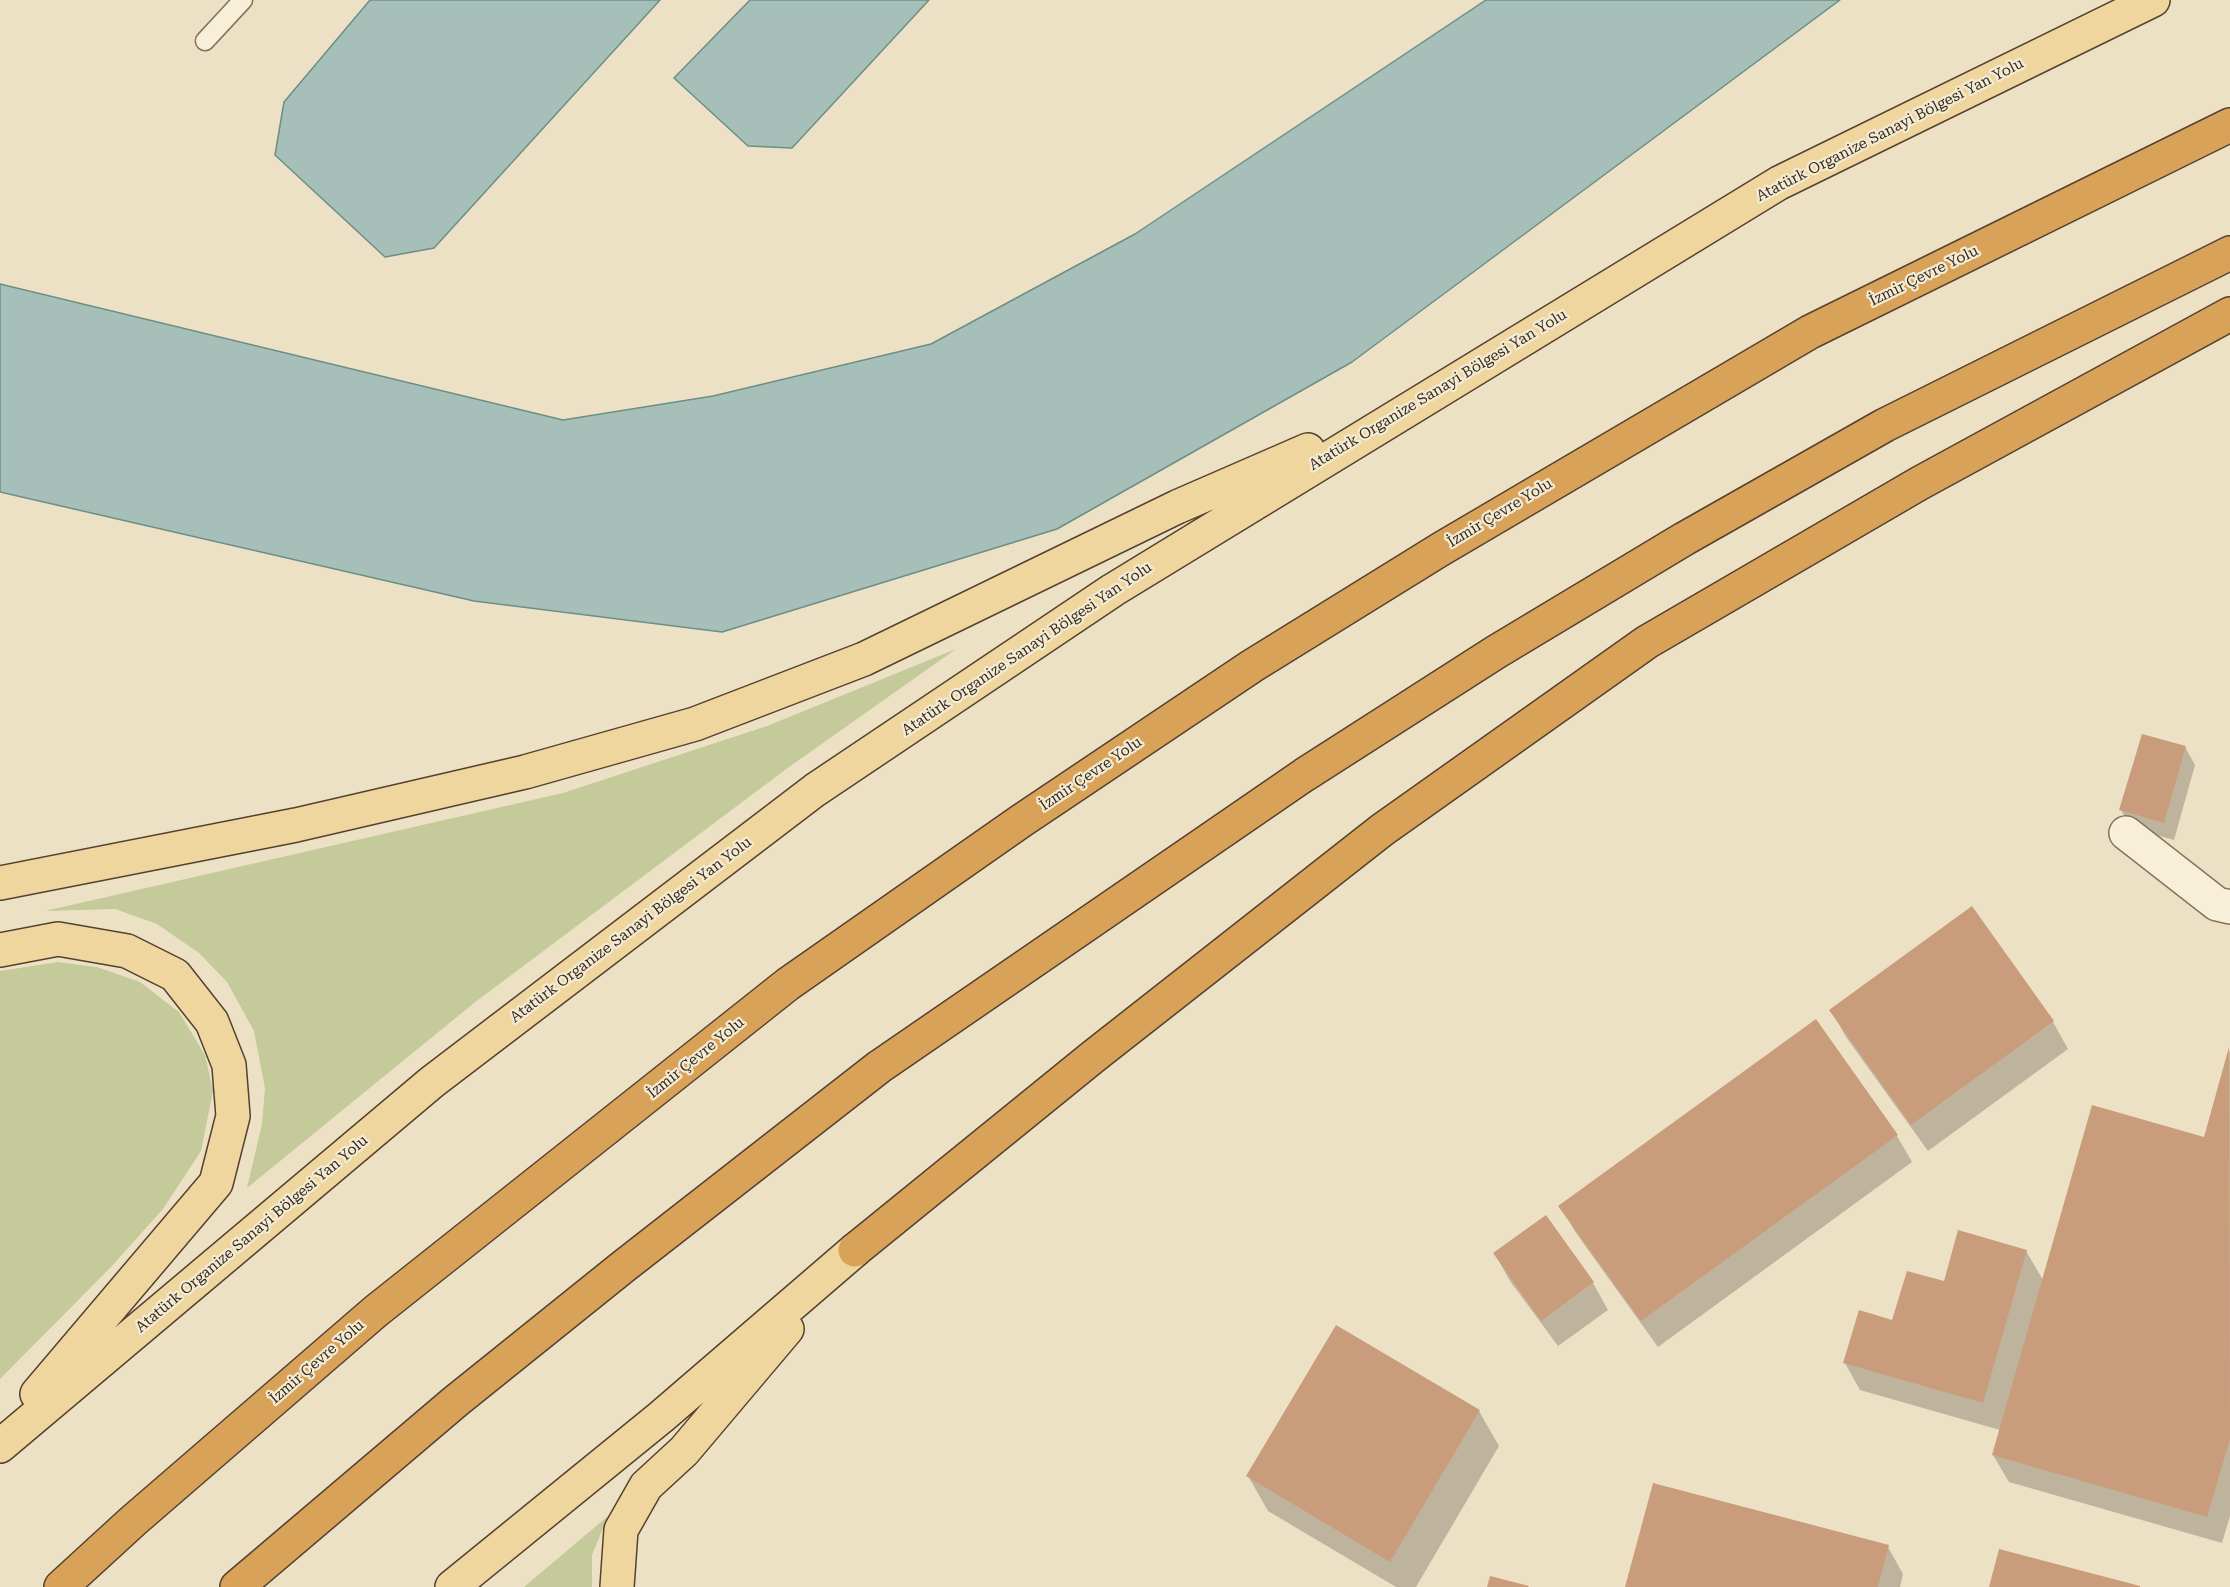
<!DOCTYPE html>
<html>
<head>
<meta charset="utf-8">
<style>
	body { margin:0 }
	canvas { display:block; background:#ede1c5 }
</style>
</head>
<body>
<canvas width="2230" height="1587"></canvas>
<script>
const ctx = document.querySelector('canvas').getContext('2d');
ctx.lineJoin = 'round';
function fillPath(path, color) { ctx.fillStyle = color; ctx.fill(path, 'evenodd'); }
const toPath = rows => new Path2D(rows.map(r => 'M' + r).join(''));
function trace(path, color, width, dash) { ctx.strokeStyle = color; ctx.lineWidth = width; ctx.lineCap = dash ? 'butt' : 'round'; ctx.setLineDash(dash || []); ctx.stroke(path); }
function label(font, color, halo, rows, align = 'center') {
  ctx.font = font + ' "Roboto Serif",serif'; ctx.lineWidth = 4.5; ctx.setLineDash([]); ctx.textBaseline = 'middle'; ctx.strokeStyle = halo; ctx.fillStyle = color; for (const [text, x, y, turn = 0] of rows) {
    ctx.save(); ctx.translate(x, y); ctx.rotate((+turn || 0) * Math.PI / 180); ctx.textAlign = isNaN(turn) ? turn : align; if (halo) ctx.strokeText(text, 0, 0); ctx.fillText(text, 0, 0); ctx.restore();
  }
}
fillPath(toPath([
	[956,649,789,767,474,1003,247,1188,262,1124,265,1088,254,1031,227,982,199,953,157,924,115,909,45,911,563,793,767,726],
	[58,962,97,967,140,982,179,1012,205,1055,213,1091,201,1151,163,1209,111,1267,0,1379,0,971],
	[608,1516,592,1555,592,1587,524,1587]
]), '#c4ca99');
const water = toPath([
	[370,0,660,0,434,248,385,257,275,155,284,102,370,0],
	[750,0,929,0,792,148,748,146,674,78,750,0],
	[1486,0,1840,0,1352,362,1057,529,722,632,474,601,0,492,0,284,563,420,713,396,931,344,1135,234,1486,0]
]);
fillPath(water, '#a6c0b9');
trace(water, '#6d8e86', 1.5);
fillPath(toPath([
	[2185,747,2195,765,2174,840,2131,828,2121,810],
	[1972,909,2053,1022,2068,1049,1928,1151,1846,1037,1831,1010],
	[2230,1050,2230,1516,2222,1543,2009,1482,1993,1455,2000,1430,1860,1390,1845,1363,1945,1283,2026,1251,2043,1280,2205,1138],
	[1897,1136,1912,1162,1658,1347,1576,1233,1560,1206],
	[1545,1217,1593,1283,1608,1310,1558,1346,1510,1281,1495,1254],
	[1479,1411,1499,1446,1416,1587,1396,1587,1268,1511,1248,1476],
	[1888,1547,1903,1574,1900,1587,1627,1587]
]), '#0003');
fillPath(toPath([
	[2142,734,2186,746,2164,823,2119,810],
	[1972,906,2054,1021,1911,1125,1829,1010],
	[1816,1019,1898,1135,1641,1321,1558,1206],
	[2229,1047,2230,1439,2207,1517,1992,1455,2092,1105,2204,1137],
	[1546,1215,1594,1282,1541,1321,1493,1253],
	[1958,1230,2027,1250,1983,1403,1843,1363,1859,1310,1892,1320,1907,1271,1944,1281],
	[1336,1325,1480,1410,1390,1562,1246,1476],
	[1653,1483,1889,1545,1878,1587,1625,1587],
	[1999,1549,2140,1586,2140,1587,1989,1587],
	[1490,1576,1529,1586,1528,1587,1487,1587]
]), '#c99d7c');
const lane = toPath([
	[205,41,243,0]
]);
const street = toPath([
	[2126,833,2217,904,2230,907]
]);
const primary = toPath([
	[0,883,296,825,525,772,695,724,864,659,1177,507,1308,450],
	[0,950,58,939,127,951,175,975,212,1022,229,1065,233,1116,216,1183,37,1394],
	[0,1446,432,1082,815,790,1113,590,1779,183,2153,0],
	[452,1587,661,1417,855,1250],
	[617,1587,621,1530,646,1486,684,1451,787,1329]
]);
const highway = toPath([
	[855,1250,1094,1056,1382,830,1647,642,1920,483,2230,314],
	[61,1587,133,1521,376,1311,788,984,1021,821,1252,666,1441,549,1810,332,2230,125],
	[237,1587,456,1401,624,1266,879,1067,1304,775,1496,652,1684,539,1885,425,2230,253]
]);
trace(lane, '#87735c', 21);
trace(street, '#87735c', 36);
trace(primary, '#554130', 36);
trace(highway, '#554130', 36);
trace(lane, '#f8efd8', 18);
trace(street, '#f8efd8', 33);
trace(primary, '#eed69e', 33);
trace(highway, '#d8a259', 33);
label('15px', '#372b1f', '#f4ebd4', [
	["Atatürk Organize Sanayi Bölgesi Yan Yolu",1890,130,-27],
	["İzmir Çevre Yolu",1924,276,-26],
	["Atatürk Organize Sanayi Bölgesi Yan Yolu",1438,390,-31],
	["İzmir Çevre Yolu",1500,513,-31],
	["Atatürk Organize Sanayi Bölgesi Yan Yolu",1027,649,-34],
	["İzmir Çevre Yolu",1091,774,-34],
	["Atatürk Organize Sanayi Bölgesi Yan Yolu",631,930,-37],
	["İzmir Çevre Yolu",696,1058,-39],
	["Atatürk Organize Sanayi Bölgesi Yan Yolu",252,1234,-40],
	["İzmir Çevre Yolu",317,1362,-41]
]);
</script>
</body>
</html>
